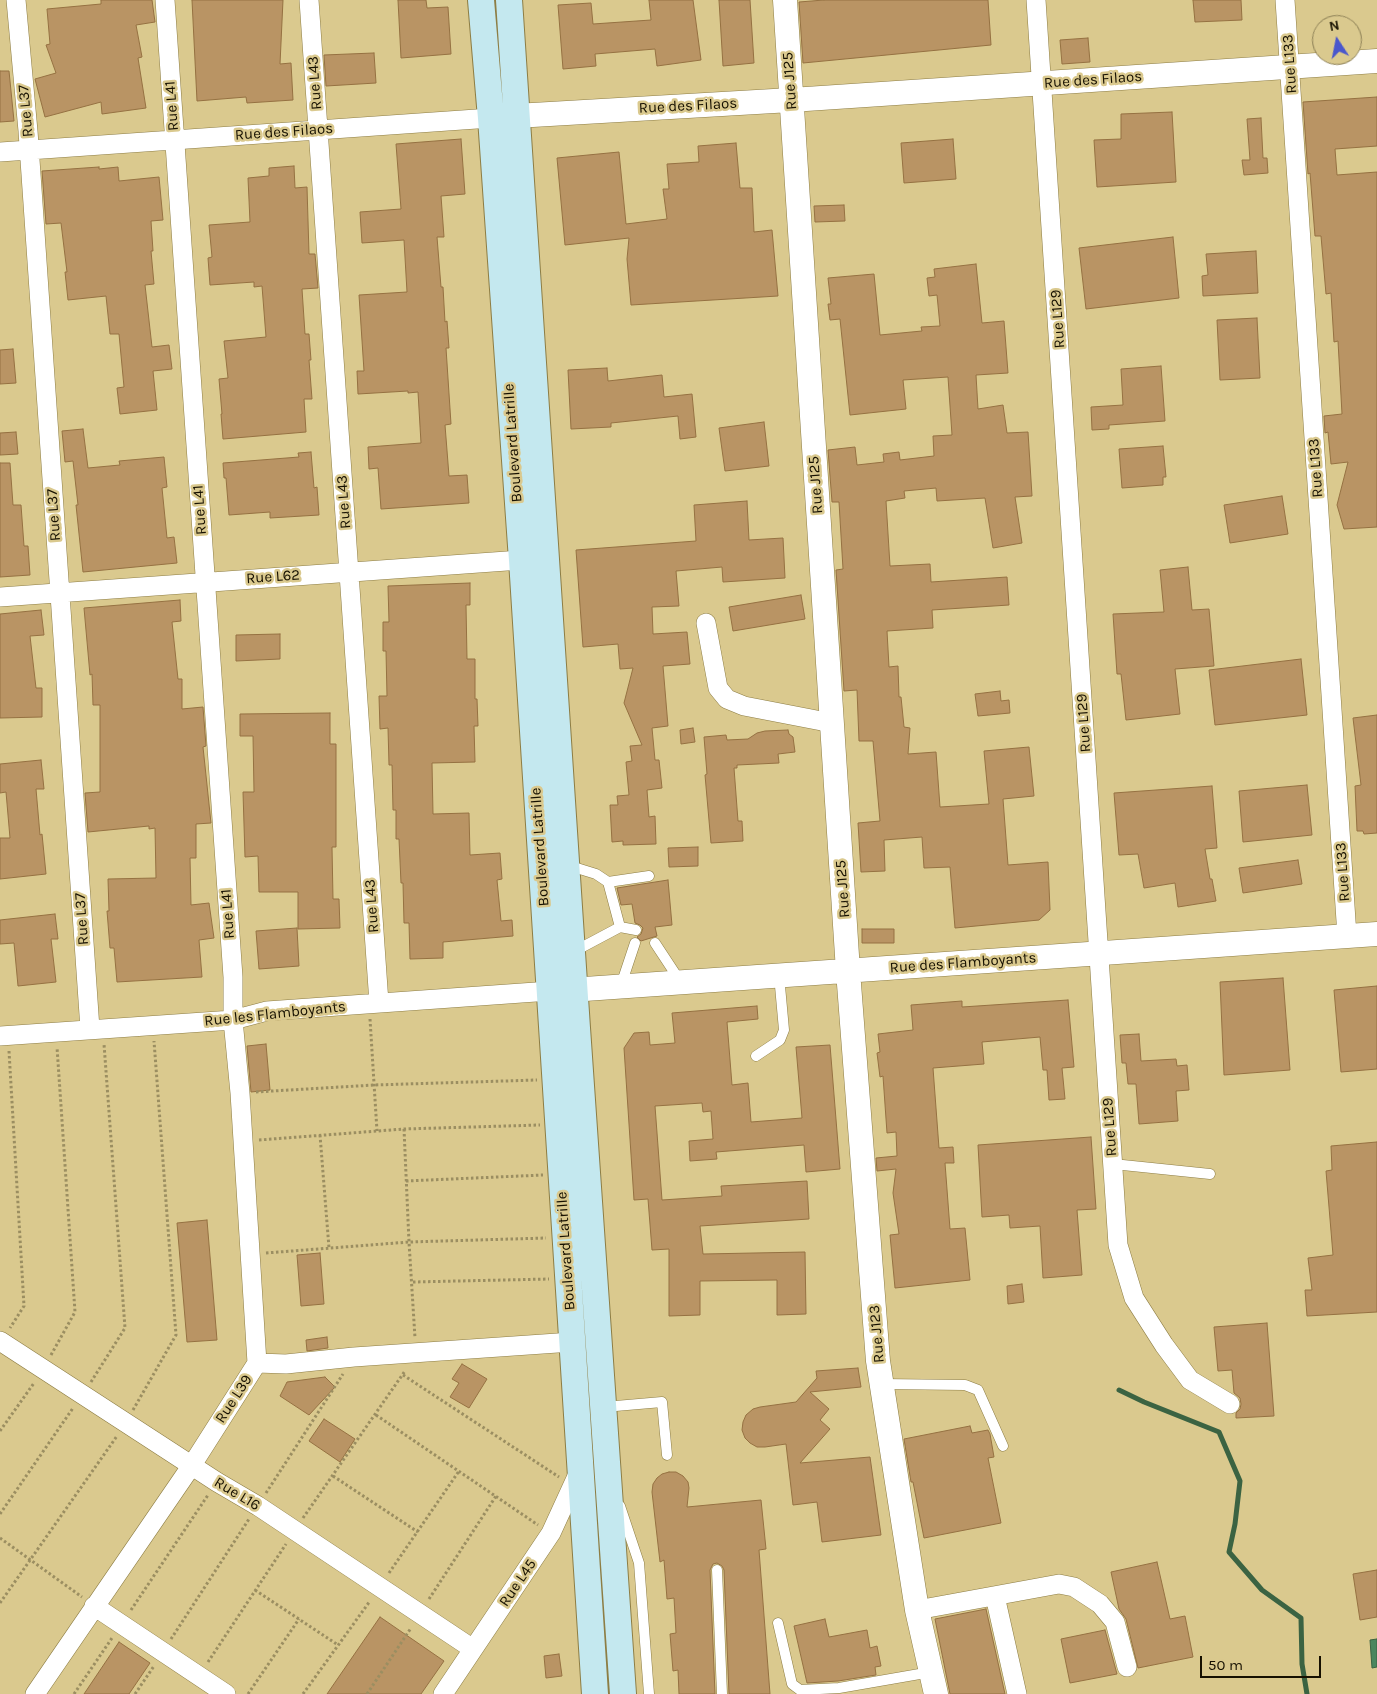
<!DOCTYPE html>
<html>
<head>
<meta charset="utf-8">
<style>
	body { margin:0 }
	#map { position:relative; width:1377px; height:1694px; overflow:hidden; background:#dac98e; font-family:Karla,sans-serif }
	canvas { display:block }
	.north { position:absolute; left:1312px; top:15px; width:50px; height:50px; box-sizing:border-box; background:#dac98e; border:1px solid #8c7f55; border-radius:50%; rotate:349deg; font-size:14px; font-weight:700; line-height:20px; text-align:center; color:#161000 }
	.north::after { content:''; display:block; margin:auto; width:18px; height:22px; background:#4a57cc; clip-path:polygon(50% 0,100% 100%,50% 72%,0 100%) }
	.scale { position:absolute; left:1200px; top:1656px; width:121px; height:22px; box-sizing:border-box; border:2px solid #161000; border-top:0; padding-left:6px; font-size:15px; line-height:18px; white-space:nowrap; color:#161000; -webkit-text-stroke:4px #dac98e; paint-order:stroke }
</style>
</head>
<body>
<div id="map">
<canvas width="1377" height="1694"></canvas>
<div class="north">N</div>
<div class="scale">50 m</div>
</div>
<script>
const ctx = document.querySelector('canvas').getContext('2d');
ctx.lineJoin = 'round';
function fillPath(path, color) { ctx.fillStyle = color; ctx.fill(path, 'evenodd'); }
const toPath = rows => new Path2D(rows.map(r => 'M' + r).join(''));
function trace(path, color, width, dash) { ctx.strokeStyle = color; ctx.lineWidth = width; ctx.lineCap = dash ? 'butt' : 'round'; ctx.setLineDash(dash || []); ctx.stroke(path); }
function label(font, color, halo, rows, align = 'center') {
  ctx.font = font + ' Karla,sans-serif'; ctx.lineWidth = 5; ctx.setLineDash([]); ctx.textBaseline = 'middle'; ctx.strokeStyle = halo; ctx.fillStyle = color; for (const [text, x, y, turn = 0] of rows) {
    ctx.save(); ctx.translate(x, y); ctx.rotate((+turn || 0) * Math.PI / 180); ctx.textAlign = isNaN(turn) ? turn : align; if (halo) ctx.strokeText(text, 0, 0); ctx.fillText(text, 0, 0); ctx.restore();
  }
}
const water = toPath([
	[1377,1639,1377,1667,1372,1668,1370,1640,1377,1639]
]);
fillPath(water, '#4b865e');
trace(water, '#3b6342', 1);
trace(toPath([
	[1119,1390,1144,1402,1219,1432,1240,1481,1235,1524,1229,1552,1262,1590,1301,1618,1302,1664,1307,1694]
]), '#3b6342', 5);
const building = toPath([
	[101,0,152,0,155,22,136,25,142,57,138,58,146,108,102,114,101,102,45,117,35,79,56,73,46,45,50,44,47,9,101,4,101,0],
	[192,0,283,0,280,64,291,63,293,100,247,103,246,97,197,101,192,0],
	[398,0,426,0,427,8,448,7,451,54,401,58,398,0],
	[649,0,693,0,701,60,657,66,655,49,595,54,596,66,563,69,558,5,591,3,593,24,651,20,649,0],
	[719,0,750,0,754,63,723,66,719,0],
	[824,0,988,0,991,45,803,63,799,2,824,0],
	[1193,0,1241,0,1242,20,1195,22,1193,0],
	[1088,38,1090,62,1062,64,1060,40,1088,38],
	[374,53,376,83,326,86,324,55,374,53],
	[0,71,9,71,14,121,0,122,0,71],
	[1377,97,1377,146,1335,149,1337,175,1377,172,1377,527,1344,529,1337,505,1348,462,1331,464,1328,432,1325,433,1324,416,1342,414,1338,341,1334,342,1331,293,1326,294,1321,236,1315,236,1310,173,1308,174,1303,102,1377,97],
	[1172,112,1176,182,1097,187,1094,140,1121,139,1121,114,1172,112],
	[1261,118,1263,158,1267,158,1268,173,1244,175,1242,160,1250,160,1247,119,1261,118],
	[461,139,465,194,441,196,444,237,437,237,441,287,443,287,445,322,447,321,449,348,446,348,451,424,445,425,449,476,467,475,469,503,381,509,378,468,369,469,368,447,421,443,418,392,408,393,408,391,358,394,357,371,364,371,359,295,407,292,404,240,362,243,360,212,401,209,396,144,461,139],
	[953,139,956,179,904,183,901,143,953,139],
	[736,143,740,188,752,188,754,232,772,230,778,296,631,305,627,259,629,238,565,245,557,158,619,152,626,224,667,219,663,189,669,189,667,164,699,162,698,146,736,143],
	[294,166,295,188,307,187,309,254,315,254,318,288,302,289,305,334,309,334,311,360,309,360,312,399,304,399,306,432,223,439,221,414,222,414,219,379,228,378,224,341,266,337,262,286,254,287,254,282,210,285,208,258,212,257,209,225,250,222,248,178,269,176,269,168,294,166],
	[99,167,99,169,118,167,119,181,159,177,163,220,151,221,153,251,151,251,154,284,145,285,152,347,169,345,172,369,153,371,157,410,120,414,117,388,124,387,119,334,110,334,106,296,68,300,65,272,67,272,61,223,46,224,42,171,99,167],
	[844,205,845,221,815,222,814,206,844,205],
	[1173,237,1179,298,1086,309,1079,248,1173,237],
	[1256,251,1258,293,1203,296,1202,276,1208,275,1206,254,1256,251],
	[976,264,982,323,1004,321,1008,373,976,375,978,409,1003,405,1007,433,1028,432,1032,496,1015,497,1022,543,993,548,985,498,937,501,936,488,904,491,905,498,886,501,890,566,930,564,931,582,1007,577,1009,605,932,610,933,628,887,631,889,667,898,666,899,697,901,697,904,727,910,728,908,754,936,752,940,807,989,804,984,751,1029,747,1034,796,1003,799,1008,865,1048,862,1050,910,1039,920,955,928,950,867,924,868,922,837,884,840,885,871,861,872,858,823,880,821,873,741,859,741,857,690,844,691,836,570,843,569,839,502,832,502,828,450,855,447,857,465,884,462,883,454,899,452,900,460,934,456,933,436,952,435,948,377,903,380,906,409,850,415,840,319,830,320,828,304,831,304,828,278,874,274,880,335,922,331,921,327,940,326,937,295,929,296,927,278,935,277,934,269,976,264],
	[1257,318,1260,378,1220,380,1217,320,1257,318],
	[13,349,16,383,0,384,0,350,13,349],
	[1161,366,1165,421,1109,425,1109,429,1092,430,1091,407,1123,405,1121,369,1161,366],
	[607,368,608,381,662,375,664,397,692,394,696,437,680,439,678,416,611,423,611,427,571,429,568,370,607,368],
	[764,422,769,466,725,471,719,428,764,422],
	[83,429,88,468,120,465,119,461,164,457,167,487,162,488,167,538,174,537,177,563,83,572,76,505,78,505,73,461,65,462,62,431,83,429],
	[16,432,18,454,0,455,0,433,16,432],
	[1163,446,1166,477,1163,477,1163,485,1122,488,1119,449,1163,446],
	[311,452,314,488,317,487,319,515,270,518,270,512,229,515,226,478,224,478,223,463,299,457,298,453,311,452],
	[0,463,10,463,13,505,21,505,24,546,28,546,30,575,0,577,0,463],
	[1282,496,1288,534,1230,543,1224,505,1282,496],
	[747,501,749,540,783,538,785,578,723,582,722,567,676,571,679,606,652,607,653,634,687,632,690,664,663,666,668,726,652,728,655,760,659,760,662,788,647,790,649,817,655,816,656,844,623,845,623,841,612,842,610,805,618,805,617,796,629,795,626,762,632,761,630,746,642,745,624,703,633,668,620,669,618,644,583,647,576,550,696,541,694,505,747,501],
	[1188,567,1192,610,1209,609,1214,666,1175,669,1180,714,1126,720,1121,674,1117,674,1113,614,1164,612,1160,570,1188,567],
	[470,583,470,605,466,605,467,659,475,659,475,699,477,699,478,726,474,726,475,762,432,763,433,814,469,813,470,855,500,853,502,879,497,880,501,921,512,920,513,936,443,942,443,958,410,959,409,923,404,923,403,883,401,883,399,839,396,839,396,810,393,810,392,765,389,765,388,728,380,729,379,696,387,696,386,651,383,651,383,622,389,622,388,586,470,583],
	[801,595,805,619,733,631,729,607,801,595],
	[180,600,181,621,172,622,178,679,182,679,182,709,203,707,206,746,203,747,211,823,196,824,196,858,190,858,191,905,209,903,214,938,199,940,202,977,117,982,114,948,110,948,107,911,109,911,108,879,156,878,155,828,149,829,149,826,88,832,85,793,100,792,100,705,93,705,92,674,90,675,84,608,180,600],
	[41,610,44,635,30,636,36,688,42,688,42,717,0,718,0,614,41,610],
	[280,634,280,659,236,661,236,635,280,634],
	[1301,659,1307,715,1215,725,1209,670,1301,659],
	[1000,691,1001,701,1009,700,1010,713,978,716,975,694,1000,691],
	[330,713,330,744,336,744,336,847,332,847,333,899,339,899,340,928,298,929,298,892,259,892,258,856,245,857,243,792,254,792,253,736,240,736,240,714,330,713],
	[1377,715,1377,833,1364,834,1363,831,1357,831,1355,786,1361,785,1353,718,1377,715],
	[693,728,695,742,681,744,680,730,693,728],
	[788,730,789,734,793,737,795,752,778,754,779,763,737,765,737,768,734,768,738,821,742,821,743,841,711,843,705,775,707,774,704,737,726,735,727,740,748,739,757,733,765,731,788,730],
	[41,760,44,789,36,789,40,835,42,834,46,874,0,879,0,838,10,838,6,792,0,793,0,764,41,760],
	[1307,785,1312,835,1243,842,1239,791,1307,785],
	[1212,786,1217,848,1205,849,1210,879,1212,879,1216,901,1178,907,1175,883,1144,888,1138,854,1119,855,1114,793,1212,786],
	[698,847,698,866,669,867,668,848,698,847],
	[1298,860,1302,884,1243,893,1239,868,1298,860],
	[668,880,672,925,655,927,657,936,641,941,637,937,641,934,643,928,640,925,635,923,632,904,621,905,617,888,668,880],
	[55,914,58,939,51,939,56,982,18,986,14,943,0,944,0,920,55,914],
	[297,928,299,966,259,969,256,931,297,928],
	[862,929,894,929,894,943,862,943,862,929],
	[1283,978,1290,1070,1224,1075,1220,982,1283,978],
	[1377,986,1377,1069,1341,1072,1334,990,1377,986],
	[1068,1000,1074,1067,1062,1068,1065,1099,1049,1100,1047,1070,1043,1070,1040,1037,982,1042,984,1064,933,1068,939,1148,953,1147,954,1163,945,1163,950,1229,965,1228,970,1280,895,1288,890,1235,899,1234,893,1193,896,1169,877,1171,876,1158,897,1156,896,1132,887,1133,883,1076,880,1077,877,1053,880,1052,878,1034,913,1030,911,1005,962,1001,962,1007,1068,1000],
	[757,1006,758,1019,727,1022,732,1085,748,1083,751,1122,802,1118,796,1047,830,1045,840,1169,806,1172,804,1145,716,1152,717,1159,690,1161,689,1141,713,1139,711,1111,703,1112,702,1103,655,1106,662,1200,722,1196,721,1186,807,1181,809,1219,700,1226,703,1254,805,1252,806,1314,777,1315,777,1280,700,1281,700,1315,669,1316,669,1249,652,1250,648,1199,634,1200,624,1048,634,1033,649,1032,650,1045,675,1043,672,1013,757,1006],
	[1139,1034,1141,1061,1176,1059,1177,1066,1187,1065,1189,1090,1176,1091,1178,1121,1139,1124,1136,1084,1128,1084,1126,1063,1122,1063,1120,1035,1139,1034],
	[266,1044,270,1090,251,1092,247,1046,266,1044],
	[1091,1137,1096,1209,1077,1210,1082,1275,1043,1278,1040,1226,1010,1228,1009,1215,982,1217,978,1145,1091,1137],
	[1377,1142,1377,1312,1307,1316,1305,1290,1312,1290,1308,1258,1333,1255,1326,1171,1332,1170,1331,1146,1377,1142],
	[207,1220,217,1340,187,1342,177,1223,207,1220],
	[320,1253,324,1304,301,1306,297,1255,320,1253],
	[1022,1284,1024,1302,1008,1304,1007,1286,1022,1284],
	[1267,1323,1274,1416,1236,1418,1236,1413,1240,1409,1241,1404,1240,1398,1234,1393,1232,1370,1218,1371,1214,1327,1267,1323],
	[327,1337,328,1348,307,1351,306,1340,327,1337],
	[462,1364,487,1379,469,1408,450,1397,459,1383,452,1379,462,1364],
	[858,1368,861,1387,810,1392,829,1409,820,1420,830,1429,800,1463,870,1457,881,1535,822,1542,817,1502,793,1505,786,1444,765,1447,757,1447,750,1443,745,1438,742,1430,743,1422,746,1415,753,1409,760,1407,796,1402,817,1378,816,1371,858,1368],
	[325,1377,335,1387,309,1415,280,1396,287,1382,325,1377],
	[324,1419,355,1439,340,1462,309,1441,324,1419],
	[970,1426,972,1433,988,1430,990,1434,994,1457,988,1458,1001,1523,924,1538,913,1482,911,1482,904,1439,970,1426],
	[669,1472,676,1472,683,1476,688,1482,689,1488,687,1507,761,1500,766,1549,759,1550,770,1694,729,1694,724,1570,722,1566,717,1563,713,1564,710,1570,715,1694,679,1694,678,1670,673,1671,670,1634,676,1633,674,1598,667,1599,664,1560,660,1562,652,1492,653,1484,657,1478,662,1474,669,1472],
	[1157,1562,1170,1619,1185,1616,1193,1657,1138,1668,1126,1619,1119,1609,1111,1572,1157,1562],
	[1377,1570,1377,1617,1360,1620,1353,1574,1377,1570],
	[986,1609,1005,1694,950,1694,935,1619,986,1609],
	[380,1617,444,1661,421,1694,327,1694,380,1617],
	[825,1619,829,1637,867,1630,870,1648,877,1646,881,1666,875,1667,876,1675,838,1681,807,1683,794,1626,825,1619],
	[1105,1630,1117,1674,1070,1683,1061,1639,1105,1630],
	[119,1642,150,1663,129,1694,84,1694,119,1642],
	[559,1654,562,1676,546,1678,544,1656,559,1654]
]);
fillPath(building, '#b99464');
trace(building, '#957142', 1);
const service = toPath([
	[567,865,596,874,608,882,620,927],
	[608,882,649,876],
	[655,943,680,981],
	[573,952,620,927,636,930],
	[621,985,635,943],
	[756,1056,780,1040,784,1030,779,975],
	[1113,1164,1210,1174],
	[882,1384,965,1385,978,1390,1003,1446],
	[604,1407,662,1402,667,1455],
	[620,1506,639,1563,649,1694],
	[717,1570,722,1694],
	[778,1623,792,1684,800,1690,839,1688,931,1672]
]);
const minor = toPath([
	[16,0,28,131,90,1029],
	[309,0,379,1003],
	[1036,0,1118,1245,1134,1298,1164,1345,1190,1380,1230,1404],
	[1285,0,1347,936],
	[0,152,491,118],
	[0,597,535,559],
	[706,623,718,688,727,699,744,706,832,723],
	[0,1036,233,1020,267,1011,550,991],
	[0,1341,217,1482,258,1506,473,1649],
	[257,1363,286,1364,354,1357,572,1342],
	[995,1596,1017,1694],
	[94,1606,226,1694],
	[917,1610,1059,1584,1074,1587,1100,1604,1115,1622,1127,1667],
	[35,1694,192,1465,257,1363,240,1093,233,1020,233,977,165,0],
	[443,1694,551,1533,579,1472]
]);
const tertiary = toPath([
	[785,0,848,971,878,1361,917,1610,936,1694],
	[498,117,791,100,1377,61],
	[556,991,1377,934]
]);
const secondary = toPath([
	[481,0,491,118,522,560,595,1694],
	[509,0,577,1028,623,1694]
]);
trace(service, '#8d7d44', 11);
trace(minor, '#8d7d44', 20);
trace(tertiary, '#8d7d44', 25);
trace(secondary, '#8d7d44', 28);
trace(toPath([
	[370,1019,377,1131],
	[9,1051,24,1306,10,1328],
	[256,1092,374,1085,537,1080],
	[404,1129,409,1242,415,1338],
	[320,1135,329,1248],
	[259,1140,404,1129,540,1125],
	[406,1181,543,1175],
	[266,1253,409,1242,546,1238],
	[413,1282,549,1279],
	[51,1355,75,1312,57,1047],
	[403,1375,559,1477],
	[91,1382,125,1328,104,1044],
	[133,1410,176,1335,154,1041],
	[376,1415,538,1525],
	[0,1431,34,1383],
	[333,1476,418,1532],
	[266,1493,343,1374],
	[0,1514,73,1408],
	[303,1518,405,1371],
	[0,1538,82,1597],
	[389,1573,459,1471],
	[255,1590,338,1645],
	[429,1599,496,1496],
	[0,1603,117,1436],
	[131,1610,208,1495],
	[171,1639,249,1519],
	[208,1662,286,1544],
	[74,1694,112,1638],
	[135,1694,154,1666],
	[248,1694,299,1619],
	[303,1694,370,1601],
	[367,1694,411,1628]
]), '#9b8e61', 3, [2.5, 2.5]);
trace(service, '#fff', 10);
trace(minor, '#fff', 19);
trace(tertiary, '#fff', 24);
trace(secondary, '#c4e8ef', 26);
label('15px', '#161000', '#dac98e', [
	["Rue L133",1290,64,-94],
	["Rue des Filaos",1093,80,-4],
	["Rue J125",790,81,-94],
	["Rue L43",315,83,-94],
	["Rue L41",172,106,-94],
	["Rue des Filaos",688,106,-3],
	["Rue L37",26,111,-95],
	["Rue des Filaos",284,132,-4],
	["Rue L129",1058,319,-94],
	["Boulevard Latrille",513,443,-94],
	["Rue L133",1316,468,-94],
	["Rue J125",816,485,-94],
	["Rue L43",344,502,-94],
	["Rue L41",200,510,-94],
	["Rue L37",54,515,-94],
	["Rue L62",273,577,-4],
	["Rue L129",1084,723,-94],
	["Boulevard Latrille",540,847,-94],
	["Rue L133",1343,872,-94],
	["Rue J125",843,889,-94],
	["Rue L43",372,906,-94],
	["Rue L41",228,914,-94],
	["Rue L37",82,919,-94],
	["Rue des Flamboyants",963,963,-4],
	["Rue les Flamboyants",275,1014,-6],
	["Rue L129",1110,1127,-94],
	["Boulevard Latrille",566,1251,-94],
	["Rue J123",877,1334,-95],
	["Rue L39",234,1399,-57],
	["Rue L16",237,1494,31],
	["Rue L45",518,1583,-56]
]);
</script>
</body>
</html>
